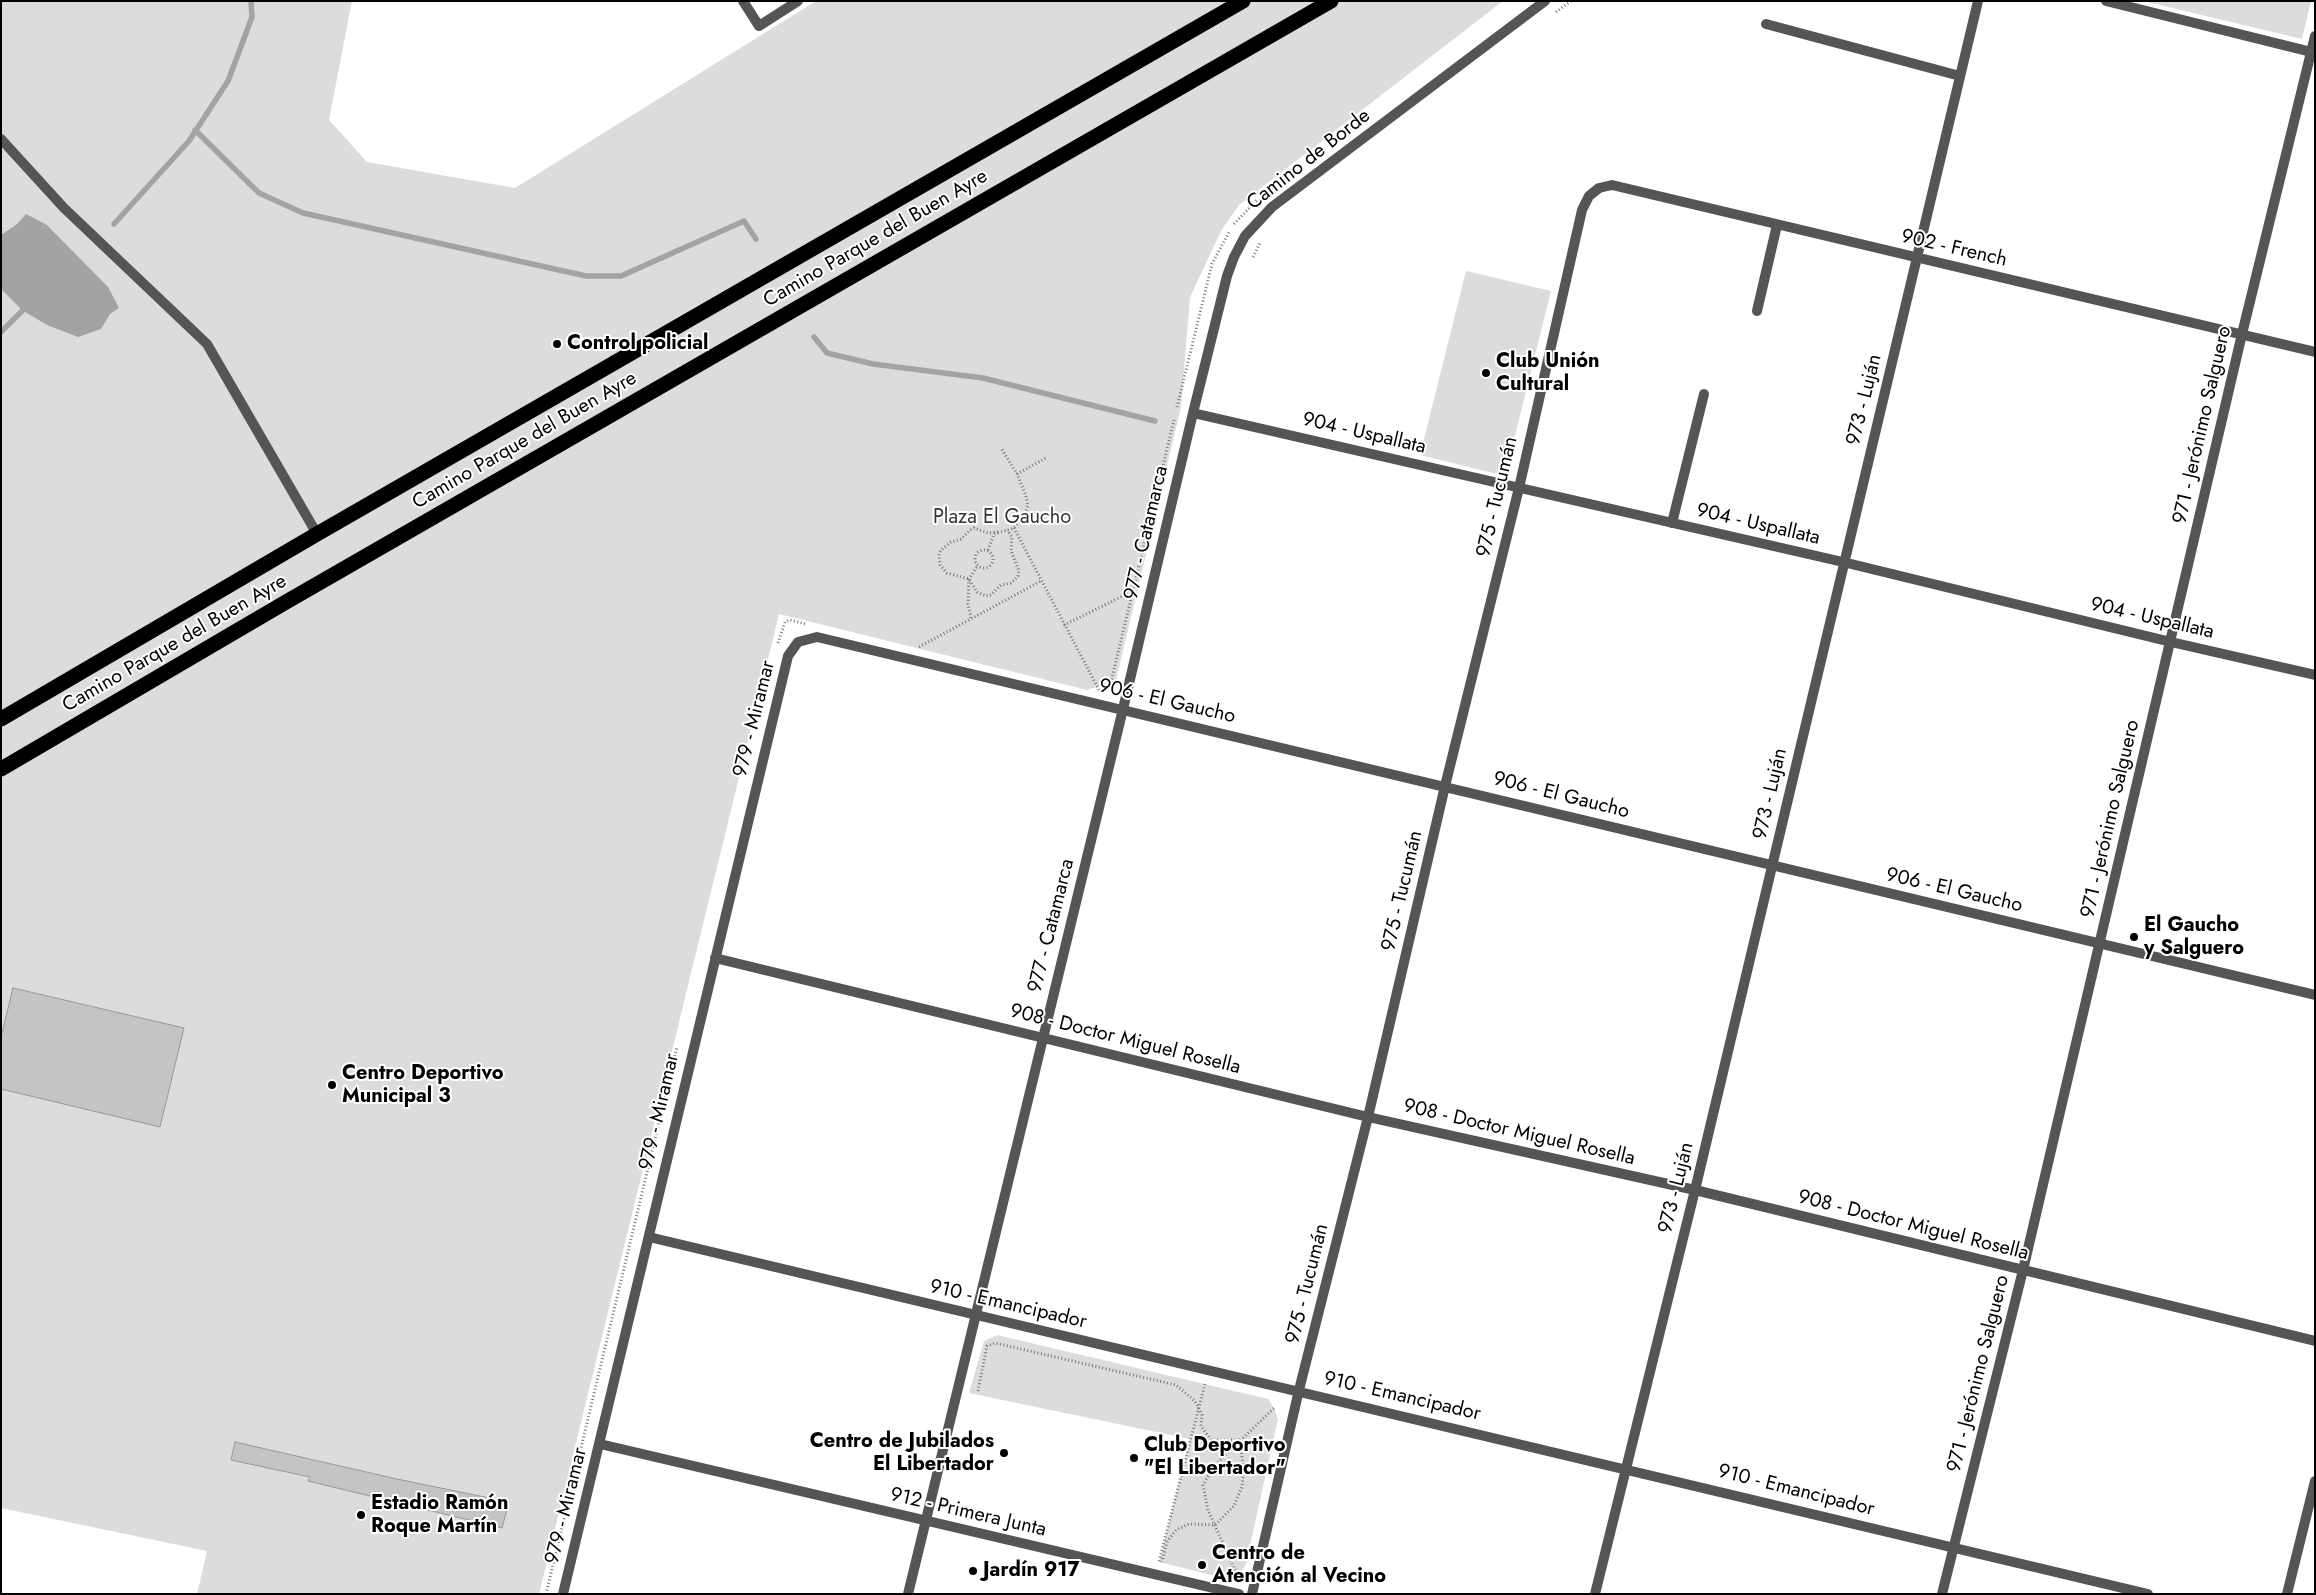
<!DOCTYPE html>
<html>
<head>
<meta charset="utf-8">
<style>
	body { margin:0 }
	#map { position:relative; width:2316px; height:1595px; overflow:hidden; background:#fff; font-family:Jost,sans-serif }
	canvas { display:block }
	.frame { position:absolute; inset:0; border:2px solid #000; pointer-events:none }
</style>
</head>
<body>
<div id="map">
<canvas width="2316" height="1595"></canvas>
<div class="frame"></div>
</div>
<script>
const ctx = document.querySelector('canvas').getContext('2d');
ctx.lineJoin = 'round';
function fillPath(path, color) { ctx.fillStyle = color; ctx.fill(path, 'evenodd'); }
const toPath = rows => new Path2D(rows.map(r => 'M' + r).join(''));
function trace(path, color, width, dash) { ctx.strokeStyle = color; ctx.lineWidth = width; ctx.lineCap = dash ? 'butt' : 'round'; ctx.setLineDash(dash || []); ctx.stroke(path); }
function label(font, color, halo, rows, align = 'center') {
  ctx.font = font + ' Jost,sans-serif'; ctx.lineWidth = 4; ctx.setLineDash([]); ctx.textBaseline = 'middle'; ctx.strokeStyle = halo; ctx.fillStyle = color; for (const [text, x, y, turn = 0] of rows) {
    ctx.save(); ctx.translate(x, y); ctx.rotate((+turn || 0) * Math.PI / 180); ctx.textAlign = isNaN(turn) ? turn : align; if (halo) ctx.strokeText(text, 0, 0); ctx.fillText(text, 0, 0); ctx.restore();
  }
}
fillPath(toPath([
	[1,1,352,1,329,120,367,162,515,188,816,1,1503,1,1239,205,1221,231,1190,297,1181,407,1116,680,1087,690,779,614,539,1594,197,1594,207,1551,1,1508],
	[2143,1,2311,1,2302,39],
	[1466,271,1551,291,1505,476,1420,455],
	[997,1335,1268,1399,1274,1408,1278,1419,1246,1564,1238,1577,1227,1579,1159,1562,1190,1439,969,1393,984,1341]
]), '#dcdcdc');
fillPath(toPath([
	[26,214,47,225,108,287,119,308,110,314,101,329,78,337,47,325,22,310,1,289,1,235,17,224]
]), '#a3a3a3');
trace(toPath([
	[195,130,259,193,303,213,586,276,621,276,744,221,756,239],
	[114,224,189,141,228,81,252,17,251,1],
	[1,332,26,307],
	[814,337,827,353,873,364,983,378,1155,421]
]), '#a3a3a3', 5.5);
const building = toPath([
	[13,988,184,1028,160,1127,1,1089,1,1037,13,988],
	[235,1442,397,1479,509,1502,502,1528,308,1481,310,1477,231,1460,235,1442]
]);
fillPath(building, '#c4c4c4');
trace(building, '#999', 1);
const motorway = toPath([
	[1,719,317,534,1243,1],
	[1,769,286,602,1331,1]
]);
trace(motorway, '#dbdbdb', 17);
trace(toPath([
	[1556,12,1571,1],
	[1234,224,1257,200],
	[1253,257,1260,243],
	[1177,407,1212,264,1229,232],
	[1017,474,1046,458],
	[1014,528,1099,690],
	[998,532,988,533,974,528,970,530,961,539,951,542,941,550,939,554,940,565,947,573,969,579,977,592,986,596,991,595,1001,585,1011,583,1018,576,1019,571,1011,551,1012,537,1007,530],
	'975 559a9 9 0 1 1 18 0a9 9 0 1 1-18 0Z',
	[988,550,994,534,1014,528,1024,516,1028,506,1026,496,1017,474,1001,448],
	[971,618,968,604,969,579,978,565],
	[1064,625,1133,591],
	[778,643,785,622,790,620,806,624],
	[919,647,1041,581],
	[1104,690,1110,686,1174,420],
	[978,1391,987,1346,995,1343,1176,1385,1195,1401,1202,1415,1201,1426,1211,1440,1239,1440,1244,1468,1242,1487,1234,1506,1215,1525,1189,1524,1176,1530,1167,1542,1162,1562],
	[1159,1561,1205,1384],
	[1238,1577,1208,1510,1203,1485,1214,1466,1274,1408],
	[546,1594,677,1047]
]), '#777', 3, [1, 2.5]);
trace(toPath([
	[743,1,759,26,798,1],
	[1766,24,1960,76],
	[1,139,64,208,207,344,317,534],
	[1757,311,1777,225],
	[1672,523,1704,394]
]), '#555', 10);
trace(toPath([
	[2106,1,2315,53],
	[1193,413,1843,562,2171,642,2315,675],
	[715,958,1368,1117,1695,1190,2315,1341],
	[649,1237,2148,1594],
	[600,1444,1239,1594],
	[563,1594,788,656,798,642,817,637,2315,995],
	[908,1594,1123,709,1193,413,1227,276,1234,257,1245,236,1272,207,1545,1],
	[1252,1594,1299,1390,1368,1117,1445,786,1519,488,1582,210,1589,196,1599,188,1612,185,2315,352],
	[1595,1594,1695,1190,1978,1],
	[1942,1594,2023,1270,2242,334,2315,36],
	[2287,1594,2315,1481]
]), '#555', 10);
trace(motorway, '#000', 15);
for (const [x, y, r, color] of [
	[557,344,5,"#000"],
	[1486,373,5,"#000"],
	[2134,937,5,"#000"],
	[332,1085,5,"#000"],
	[1004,1453,5,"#000"],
	[1134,1458,5,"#000"],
	[361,1515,5,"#000"],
	[1202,1565,5,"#000"],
	[973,1571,5,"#000"]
]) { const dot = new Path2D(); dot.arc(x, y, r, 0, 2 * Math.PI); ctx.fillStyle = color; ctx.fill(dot); trace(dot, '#fff', 2); }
label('20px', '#000', '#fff', [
	["Camino de Borde",1309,160,-38],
	["Camino Parque del Buen Ayre",876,239,-30],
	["902 - French",1954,249,13],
	["973 - Luján",1865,400,-76],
	["971 - Jerónimo Salguero",2203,425,-77],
	["904 - Uspallata",1364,434,13],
	["Camino Parque del Buen Ayre",525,441,-30],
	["975 - Tucumán",1498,497,-77],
	["904 - Uspallata",1758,525,13],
	["977 - Catamarca",1147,533,-77],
	["904 - Uspallata",2152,619,13],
	["Camino Parque del Buen Ayre",175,644,-30],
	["906 - El Gaucho",1167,702,13],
	["979 - Miramar",755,719,-76],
	["973 - Luján",1771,794,-77],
	["906 - El Gaucho",1561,796,14],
	["971 - Jerónimo Salguero",2111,819,-77],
	["975 - Tucumán",1403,891,-77],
	["906 - El Gaucho",1954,891,13],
	["977 - Catamarca",1052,926,-76],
	["908 - Doctor Miguel Rosella",1125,1040,14],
	["979 - Miramar",660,1112,-77],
	["908 - Doctor Miguel Rosella",1519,1133,13],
	["973 - Luján",1677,1188,-76],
	["908 - Doctor Miguel Rosella",1913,1226,14],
	["975 - Tucumán",1308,1284,-76],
	["910 - Emancipador",1008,1305,13],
	["971 - Jerónimo Salguero",1979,1374,-76],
	["910 - Emancipador",1402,1397,13],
	["910 - Emancipador",1796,1491,14],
	["979 - Miramar",567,1506,-76],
	["912 - Primera Junta",968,1513,13]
]);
label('bold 20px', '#000', '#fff', [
	["Control policial",567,344],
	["Club Unión",1496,362],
	["Cultural",1496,385],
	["El Gaucho",2144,926],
	["y Salguero",2144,949],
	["Centro Deportivo",342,1074],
	["Municipal 3",342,1097],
	["Centro de Jubilados",994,1442,"right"],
	["El Libertador",994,1465,"right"],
	["Club Deportivo",1144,1446],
	["\"El Libertador\"",1144,1469],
	["Estadio Ramón",371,1504],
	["Roque Martín",371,1527],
	["Centro de",1212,1554],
	["Atención al Vecino",1212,1577],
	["Jardín 917",983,1571]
], 'left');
label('20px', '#333', '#fff', [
	["Plaza El Gaucho",1002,518]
]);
</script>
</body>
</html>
